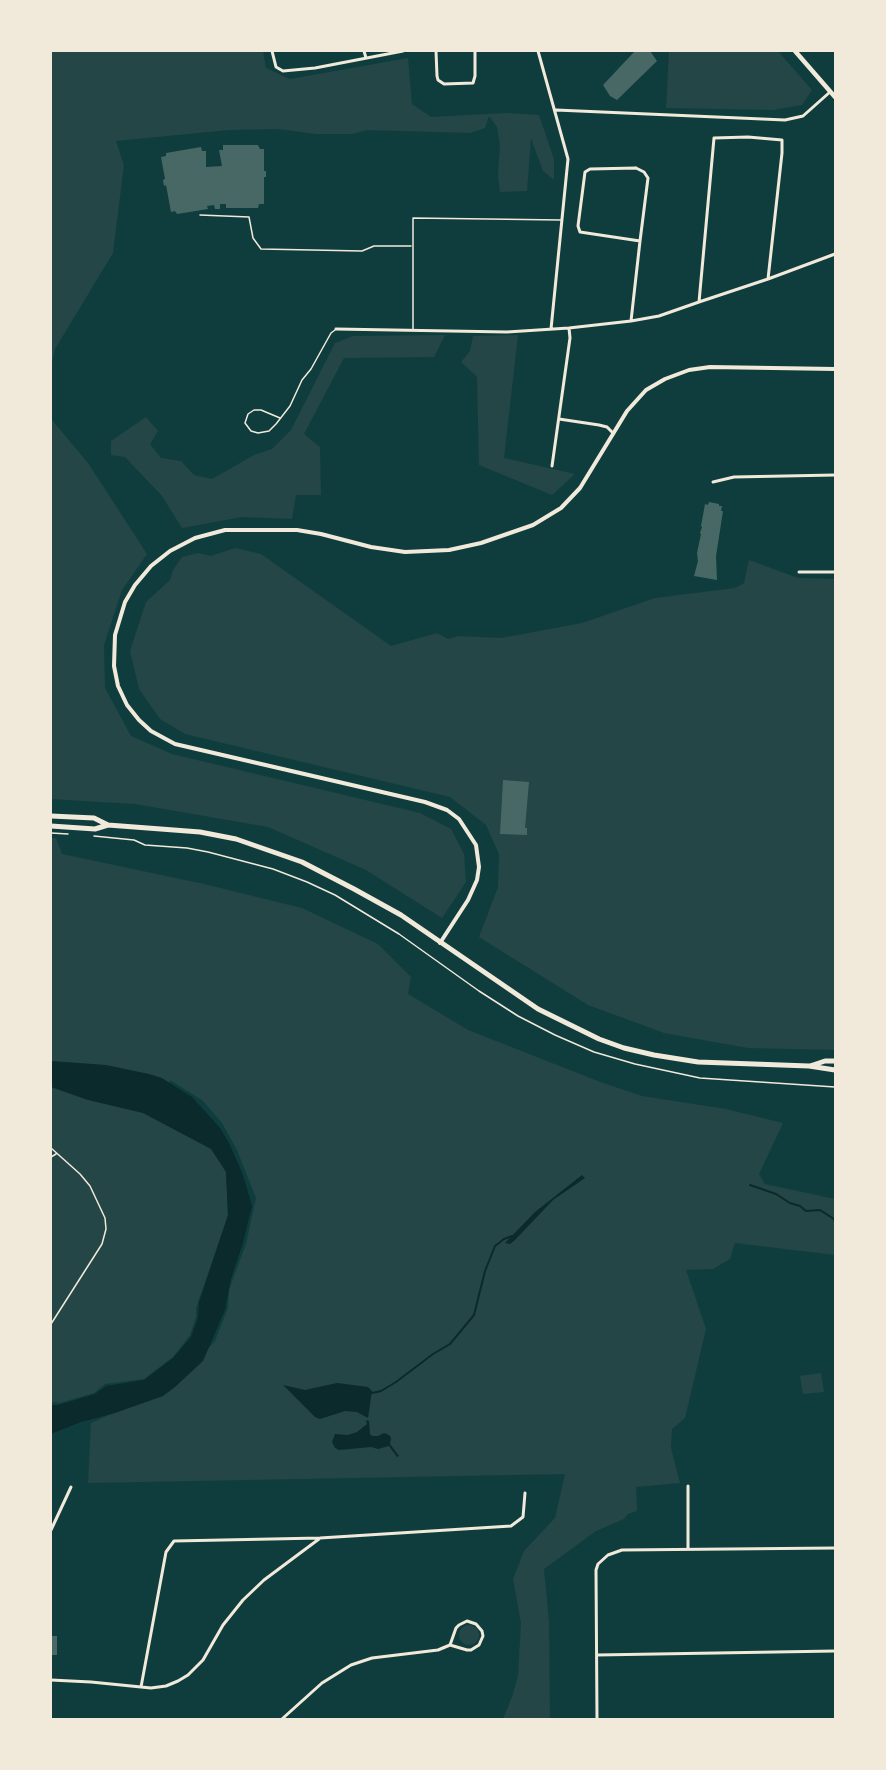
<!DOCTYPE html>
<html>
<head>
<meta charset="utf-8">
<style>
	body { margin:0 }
	#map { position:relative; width:886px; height:1770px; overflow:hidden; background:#0f3d3e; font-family:"Asap Condensed",sans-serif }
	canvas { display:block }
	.frame { position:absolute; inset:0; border:52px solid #f1e9da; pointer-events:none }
</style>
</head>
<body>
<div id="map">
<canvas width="886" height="1770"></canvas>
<div class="frame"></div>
</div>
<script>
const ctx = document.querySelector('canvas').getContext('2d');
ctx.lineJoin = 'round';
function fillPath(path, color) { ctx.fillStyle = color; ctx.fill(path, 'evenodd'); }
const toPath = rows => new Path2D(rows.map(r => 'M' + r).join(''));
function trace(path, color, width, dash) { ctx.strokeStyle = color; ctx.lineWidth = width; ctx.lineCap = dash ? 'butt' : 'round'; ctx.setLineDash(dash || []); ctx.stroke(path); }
fillPath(toPath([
	[51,51,263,51,266,68,290,79,408,58,412,104,431,117,506,113,539,115,554,159,554,180,543,171,531,138,527,191,500,192,498,175,500,145,497,127,489,116,485,128,470,133,367,130,352,134,316,134,278,129,229,130,116,141,124,165,113,253,55,349,51,368],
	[669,51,778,51,812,90,802,105,773,110,666,108],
	[445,335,434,357,344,358,304,434,320,447,321,495,296,495,292,519,242,517,182,528,162,496,125,457,111,455,111,441,146,417,158,431,150,444,161,458,181,461,194,475,212,479,254,455,272,449,291,430,335,343,353,336],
	[518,335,504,458,575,474,552,495,479,465,477,377,461,362,470,351,473,336],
	[51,417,52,420,88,463,147,554,122,590,104,645,105,688,131,736,172,754,420,813,451,829,464,854,466,882,442,918,366,870,268,827,135,804,51,799],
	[235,548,261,554,391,646,437,633,448,639,459,636,501,638,582,623,655,598,735,588,744,583,749,560,798,578,835,579,835,1050,748,1048,664,1033,588,1005,479,937,498,887,499,854,486,825,450,797,185,734,160,719,139,689,130,651,146,602,170,580,173,570,182,557,198,553,211,556],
	[51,838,56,838,62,854,204,884,302,908,378,944,411,977,408,994,468,1030,603,1083,642,1096,726,1109,783,1123,759,1174,765,1184,835,1199,835,1255,735,1243,730,1259,713,1269,686,1270,706,1329,685,1418,672,1429,671,1448,680,1483,636,1487,637,1511,628,1514,624,1519,596,1531,544,1569,549,1621,550,1719,503,1719,512,1697,518,1676,521,1623,513,1579,524,1551,555,1518,565,1474,88,1483,91,1423,133,1404,191,1368,215,1341,228,1308,229,1290,246,1244,256,1198,237,1150,222,1123,202,1100,170,1080,165,1118,213,1148,226,1172,228,1216,196,1308,196,1317,190,1335,173,1357,144,1379,105,1384,94,1393,59,1403,51,1402],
	[821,1373,824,1392,803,1394,800,1376],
	'459 1635a10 10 0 1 1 20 0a10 10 0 1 1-20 0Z'
]), '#244646');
fillPath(toPath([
	[51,1061,106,1065,149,1074,162,1078,192,1097,220,1128,229,1143,243,1175,252,1206,243,1243,231,1279,225,1310,203,1361,175,1387,163,1396,115,1413,81,1422,51,1434,51,1405,58,1405,95,1394,106,1386,144,1380,173,1358,191,1337,198,1317,199,1302,228,1215,226,1172,211,1149,143,1113,88,1100,51,1087],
	[582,1175,585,1178,553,1200,515,1240,510,1244,505,1243,535,1212],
	[337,1383,368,1387,372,1391,368,1418,357,1412,345,1411,320,1419,315,1417,283,1385,305,1390],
	[366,1420,369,1421,370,1434,372,1436,378,1436,384,1433,389,1435,391,1438,390,1444,399,1456,397,1457,389,1446,378,1449,371,1447,339,1450,335,1448,332,1442,335,1434,348,1435,357,1432,367,1424]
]), '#0a2a2b');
trace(toPath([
	[750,1185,776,1194,790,1203,800,1206,806,1211,820,1210,834,1219,835,1222],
	[372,1393,381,1391,396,1382,433,1354,450,1344,474,1315,485,1271,495,1246,504,1239,512,1236]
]), '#0a2a2b', 2);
fillPath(toPath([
	[635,51,650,51,657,61,617,100,610,96,603,85],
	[223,145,258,145,260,149,264,149,264,171,266,171,266,177,264,177,264,204,259,204,258,208,226,208,226,204,220,204,220,209,215,209,214,205,207,206,208,209,177,214,175,211,171,212,166,185,164,186,163,180,165,179,161,157,166,156,166,153,201,147,202,151,206,151,206,167,222,166,219,150,223,150],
	[709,502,719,504,719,506,722,506,721,511,723,511,716,556,717,580,694,576,698,561,697,553,701,534,700,533,702,527,701,526,705,504,708,505],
	[503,780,529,782,525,828,527,828,527,835,500,834],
	[51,1636,57,1636,57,1655,51,1655]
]), '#486865');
trace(toPath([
	[51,833,68,834],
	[94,836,134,840,145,845,187,848,208,852,273,869,307,882,335,895,399,934,479,991,518,1016,555,1035,594,1052,635,1064,700,1078,835,1087],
	[51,1148,80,1174,90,1186,105,1218,106,1229,102,1244,51,1324],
	[51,1157,56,1154]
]), '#f1e9da', 1.5);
trace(toPath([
	[200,215,249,217,253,238,261,249,362,251,374,246,411,246],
	[413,329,413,218,561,220],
	[280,418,261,410,254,410,248,414,245,423,251,431,258,433,269,431,276,424,290,406,302,380,311,369,331,333,335,330]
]), '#f1e9da', 1.5);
trace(toPath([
	[272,51,276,67,283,71,315,68,403,51],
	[364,51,366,58],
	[436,51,437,76,438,80,444,84,473,83,475,76,475,51],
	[538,51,568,159,551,329],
	[556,110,785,120,803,116,830,92],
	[636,168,644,172,648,178,640,241,580,232,578,226,585,172,590,169,636,168],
	[699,302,714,138,748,137,782,140,782,153,768,279],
	[631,321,640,241],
	[336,329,507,332,569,328,631,321,659,316,699,302,768,279,835,254],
	[559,419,599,425,607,427,613,433],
	[552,466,570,338,569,328],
	[713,482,734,477,835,475],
	[799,572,835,572],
	[51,1530,71,1487],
	[688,1549,688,1486],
	[467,1621,476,1624,482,1631,483,1636,479,1645,471,1650,467,1650,450,1645,456,1628,459,1625,467,1621],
	[597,1655,835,1651],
	[51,1680,91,1682,151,1688,166,1686,178,1681,188,1675,203,1660,223,1625,243,1600,264,1580,319,1539],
	[141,1687,166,1552,174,1541,320,1538,511,1526,523,1517,525,1493],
	[282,1719,322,1683,351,1665,372,1658,438,1650,450,1645],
	[597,1719,596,1570,598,1564,608,1555,622,1550,835,1548]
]), '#f1e9da', 3);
trace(toPath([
	[440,943,468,900,477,880,479,867,476,845,459,819,447,810,425,802,175,744,151,731,139,720,127,705,118,686,114,666,115,635,125,602,135,585,151,566,170,551,195,538,225,530,297,530,321,534,371,547,405,552,449,550,481,543,533,525,561,508,580,488,627,411,646,390,665,379,689,370,710,367,835,369]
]), '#f1e9da', 4);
trace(toPath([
	[795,51,835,97]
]), '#f1e9da', 4.5);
trace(toPath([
	[51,816,94,818,108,825,200,832,236,839,302,862,354,889,401,915,538,1009,599,1039,624,1048,654,1055,698,1062,809,1066,835,1070],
	[51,826,95,829,108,825],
	[810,1066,825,1061,835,1061]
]), '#f1e9da', 5);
</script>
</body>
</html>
